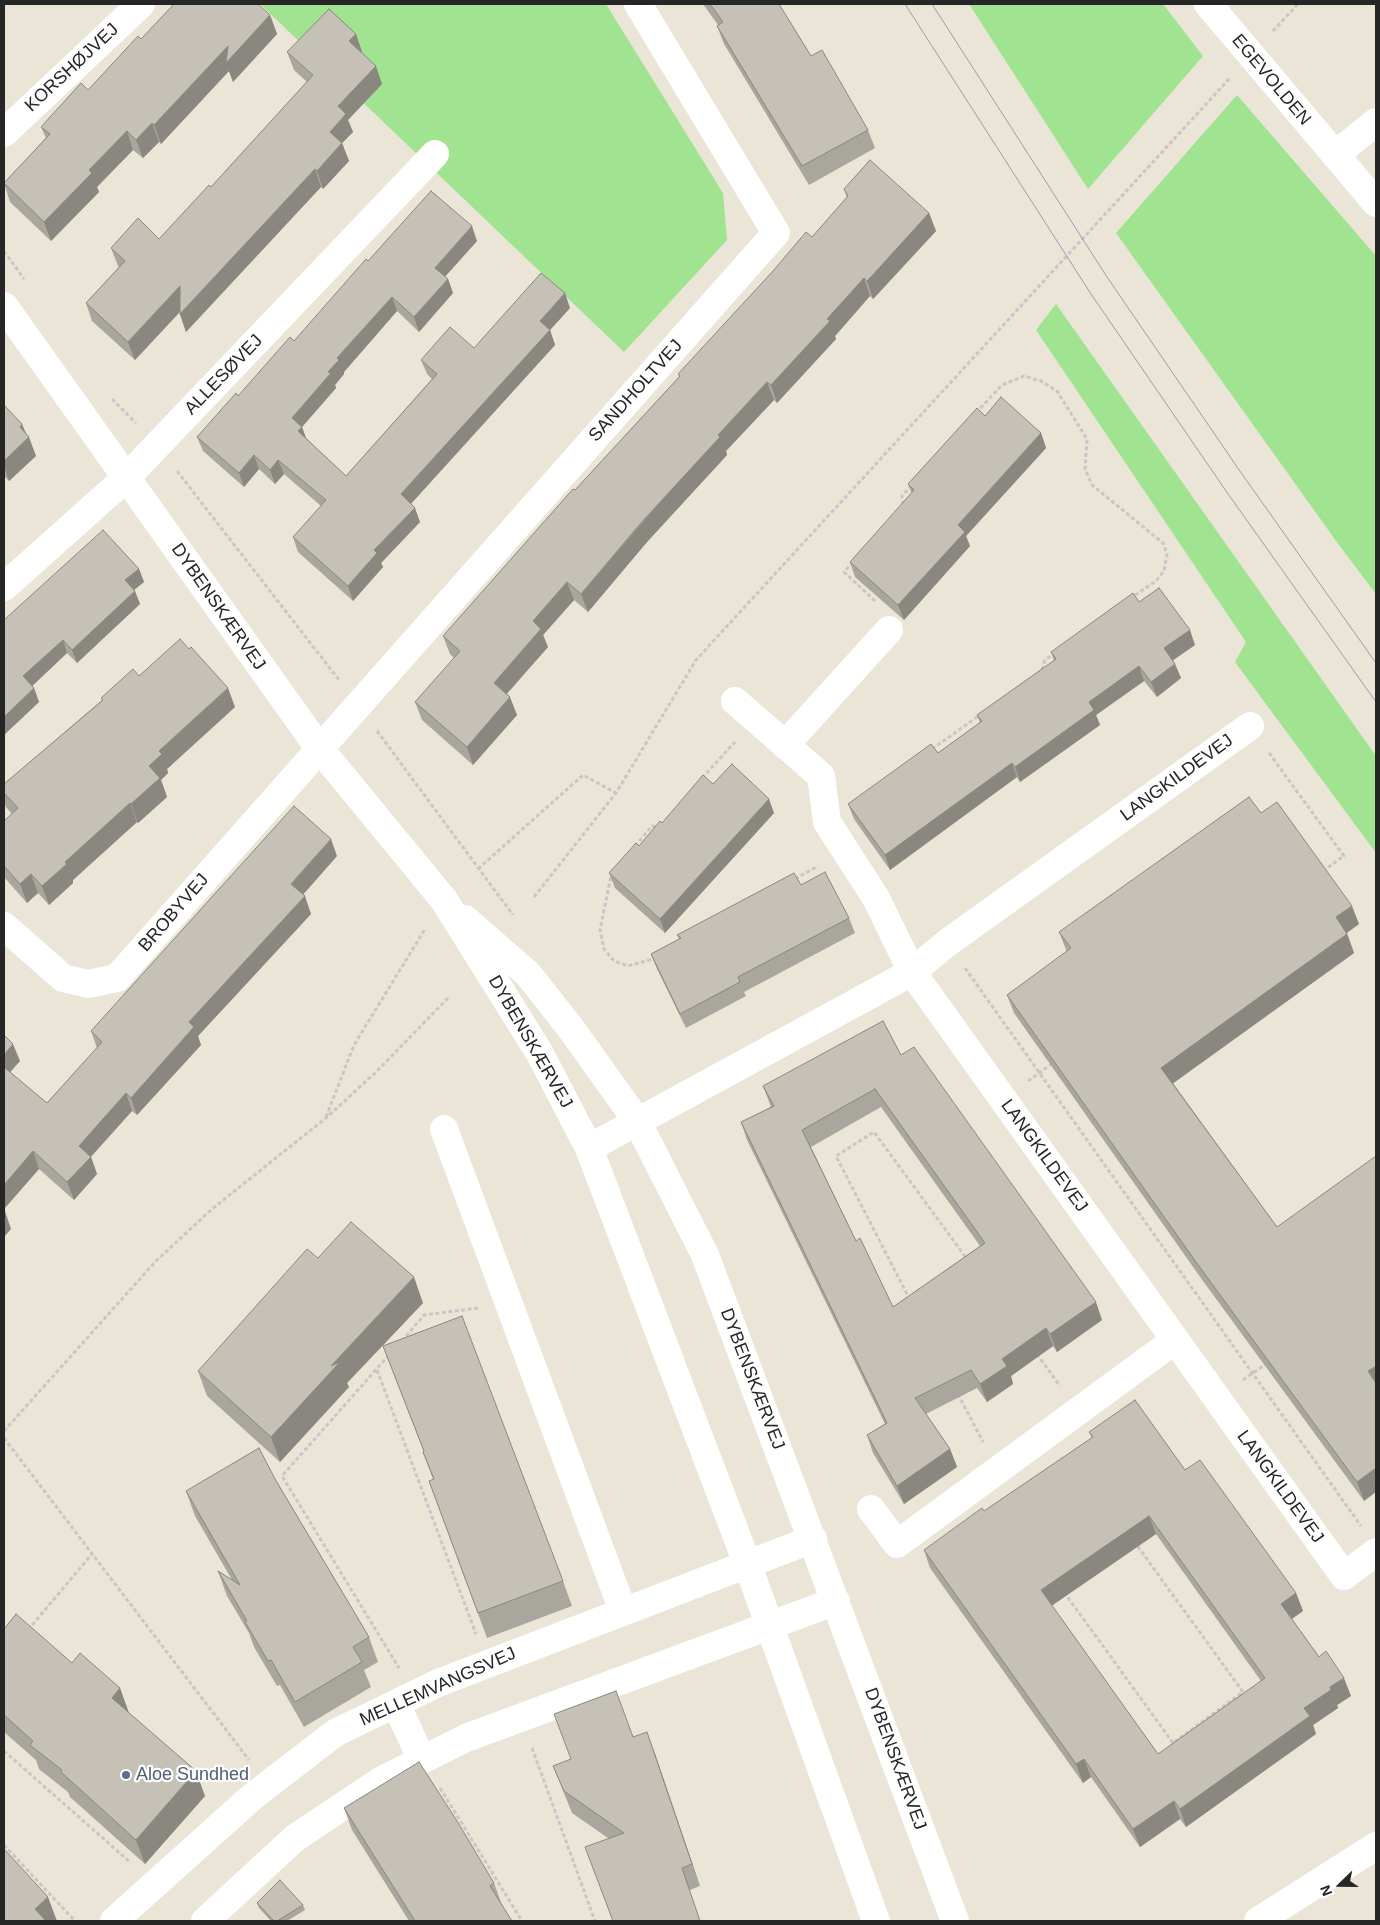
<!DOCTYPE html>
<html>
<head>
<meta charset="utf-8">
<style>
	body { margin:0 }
	#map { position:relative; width:1380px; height:1925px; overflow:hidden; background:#eae5d7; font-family:Arial,sans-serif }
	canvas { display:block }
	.frame { position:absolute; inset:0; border:5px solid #262626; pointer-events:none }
	.north { position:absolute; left:1315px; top:1860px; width:50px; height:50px; -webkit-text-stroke:4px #fff; paint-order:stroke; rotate:248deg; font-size:14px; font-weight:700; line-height:20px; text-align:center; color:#262626 }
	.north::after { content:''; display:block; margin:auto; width:18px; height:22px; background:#262626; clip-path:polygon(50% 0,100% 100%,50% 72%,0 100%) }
</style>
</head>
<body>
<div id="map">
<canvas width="1380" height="1925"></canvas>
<div class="frame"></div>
<div class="north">N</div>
</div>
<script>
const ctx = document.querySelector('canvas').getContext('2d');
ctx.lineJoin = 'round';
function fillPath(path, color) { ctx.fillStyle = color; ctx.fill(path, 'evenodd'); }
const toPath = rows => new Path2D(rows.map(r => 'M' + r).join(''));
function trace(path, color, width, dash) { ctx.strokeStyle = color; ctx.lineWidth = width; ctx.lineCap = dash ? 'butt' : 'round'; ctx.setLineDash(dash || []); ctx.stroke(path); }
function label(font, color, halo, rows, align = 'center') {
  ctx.font = font + ' Arial,sans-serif'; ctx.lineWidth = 4.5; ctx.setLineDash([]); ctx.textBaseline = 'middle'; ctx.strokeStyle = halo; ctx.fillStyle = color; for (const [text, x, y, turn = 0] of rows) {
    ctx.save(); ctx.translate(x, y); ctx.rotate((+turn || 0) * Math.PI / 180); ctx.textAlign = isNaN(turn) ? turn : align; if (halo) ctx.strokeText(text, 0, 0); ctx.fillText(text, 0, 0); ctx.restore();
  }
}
fillPath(toPath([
	[260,4,606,4,723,193,727,240,624,352],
	[969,4,1163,4,1203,56,1088,189],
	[1237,95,1376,256,1376,594,1339,545,1116,233],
	[1056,304,1376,756,1376,853,1235,662,1246,642,1036,330]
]), '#a0e390');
trace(toPath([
	[1273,31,1298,4],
	[4,251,24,279],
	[112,399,136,423],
	[976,413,1002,385,1024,376,1041,381,1057,391,1087,439,1085,469,1092,485,1163,543,1167,554,1164,571,1156,581,1131,598],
	[177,471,339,680],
	[903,505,902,496,912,485],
	[853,562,844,572,875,601],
	[1042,670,1045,660,1055,653],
	[377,731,513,915],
	[932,749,980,715],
	[1269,753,1344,856,1323,871],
	[702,778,735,742],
	[635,846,652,826,659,828],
	[478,869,583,775,616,793],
	[612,871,600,930,604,949,614,961,628,966,656,958],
	[795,879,818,866],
	[534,897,616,793,696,660,1230,78],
	[965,968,1361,1526],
	[1028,1081,1053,1063],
	[326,1117,354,1045,425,929],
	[910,1300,836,1156,874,1132,967,1259],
	[402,1341,424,1315,478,1308],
	[1037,1354,1060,1386],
	[389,1355,282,1476,399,1668],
	[377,1370,476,1634],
	[1243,1380,1266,1364],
	[958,1394,983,1442],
	[4,1431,155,1262,212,1209,326,1118,376,1072,450,996],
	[4,1438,249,1760],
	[1064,1592,1173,1743,1243,1692,1136,1544],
	[28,1630,92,1554],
	[532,1748,595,1921],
	[4,1751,131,1863],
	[440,1788,522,1921],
	[4,1845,75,1921]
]), '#c7c7c7', 3, [4, 2.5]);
trace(toPath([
	[1208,4,1376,203],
	[4,133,141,4],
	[1335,155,1376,122],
	[4,306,319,748,444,900,539,1052,589,1148,747,1563,876,1921],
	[4,587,126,478,435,154],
	[735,701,821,776,827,822,876,898,912,972,947,943,1250,726],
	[785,745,889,630],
	[465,919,528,974,572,1030,637,1121,705,1255,955,1921],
	[4,926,63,978,88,984,117,978,776,233,638,4],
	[444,1129,623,1611],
	[589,1148,912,972,1344,1576,1376,1552],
	[871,1509,897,1544,1175,1340],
	[396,1704,422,1760],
	[114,1921,252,1797,335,1733,438,1683,813,1539],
	[205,1921,295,1838,382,1780,466,1738,836,1601],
	[1258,1921,1376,1846]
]), '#fff', 28);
trace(toPath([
	[905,4,1091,294,1226,491,1376,702],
	[932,4,1107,277,1244,477,1376,663]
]), '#9a9ab2', 1);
fillPath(toPath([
	[703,4,779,4,811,56,868,130,875,148,809,185,724,44,717,26,718,25],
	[270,15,277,34,233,82,229,71,161,144,159,142,143,158,133,150,97,187,99,192,51,241,10,202,4,183,46,138,41,127,88,90,141,39],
	[356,34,362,52,362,53,382,84,348,120,353,132,342,143,349,161,323,189,321,187,186,332,180,314,180,312,135,360,92,321,86,303,119,267,118,266,111,248,159,239,211,187,307,82,294,70,287,52],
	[844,189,929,213,936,231,877,295,873,299,870,296,835,336,836,339,777,403,774,400,726,451,727,455,647,542,588,612,574,600,543,635,548,647,507,694,517,715,473,765,422,720,415,702,454,658,450,654,443,636,575,490,679,377,678,374,812,237,847,198],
	[477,241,445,277,448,279,453,293,419,332,397,311,344,372,344,374,335,385,336,388,302,427,306,438,346,476,432,379,427,374,421,360,474,348,570,308,550,330,555,345,411,504,420,522,381,563,383,567,353,601,298,552,293,537,321,506,284,474,275,484,259,469,244,487,203,451,197,437,294,341,368,261],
	[4,405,26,434,36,456,9,481,4,476],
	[985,416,1041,433,1046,448,966,536,970,546,904,620,855,577,850,562,912,494,908,484],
	[139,569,144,582,134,590,140,604,77,663,67,653,32,686,34,688,39,702,4,735,4,620],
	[1139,602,1195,645,1173,660,1175,664,1181,678,1157,697,1144,681,1096,715,1100,725,1020,782,1017,777,890,870,854,819,848,804,938,753,980,723,977,715,1054,661,1051,652],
	[139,676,235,707,167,769,168,773,161,780,167,797,138,823,137,822,73,880,73,883,49,905,38,893,27,903,4,877,4,821,12,814,6,807,4,802,4,784,102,700,101,698],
	[713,784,774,813,665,933,615,888,609,873,639,846,662,823],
	[1261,813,1359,924,1347,933,1354,953,1173,1083,1277,1227,1364,1501,1203,1281,1014,1013,1007,995,1067,952,1059,932],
	[337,856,303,895,311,914,198,1036,201,1045,137,1115,132,1111,91,1157,97,1174,74,1200,39,1169,4,1209,4,1035,20,1061,10,1072,47,1103,97,1048,91,1031],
	[801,885,849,918,855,933,744,992,746,996,686,1028,657,969,651,954,679,939,677,935],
	[901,1055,1102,1320,1057,1352,1053,1346,1011,1376,1013,1384,987,1402,977,1388,926,1414,950,1449,957,1467,904,1504,873,1453,867,1435,885,1424,747,1140,741,1122,771,1107,763,1086],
	[881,1107,980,1246,893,1307,856,1241,811,1147],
	[318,1258,423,1303,347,1383,349,1387,280,1462,207,1396,198,1371],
	[383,1346,563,1581,572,1606,487,1638,429,1481,433,1479,423,1452,424,1452],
	[1089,1432,1185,1470,1296,1593,1303,1611,1292,1619,1319,1657,1351,1696,1337,1705,1338,1708,1313,1725,1316,1734,1186,1827,1180,1819,1140,1847,1091,1777,1083,1783,930,1568,924,1550,984,1511,1092,1438],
	[1156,1534,1261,1681,1158,1754,1051,1606],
	[275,1479,369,1637,378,1662,364,1670,371,1687,304,1727,280,1685,277,1686,254,1647,249,1633,227,1596,218,1571,232,1580,195,1516,186,1491],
	[4,1629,72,1663,120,1688,128,1712,205,1796,145,1864,70,1797,68,1792,39,1769,36,1760,4,1732],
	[633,1737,655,1754,700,1886,690,1890,608,1838,572,1813,553,1766],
	[344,1808,494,1883,502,1905,512,1921,409,1921,352,1830],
	[257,1903,303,1905,305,1910,287,1921,271,1921,259,1908]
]), '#a9a69d');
fillPath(toPath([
	[270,15,277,34,233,82,229,71,161,144,154,125,228,46],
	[356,34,362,52,356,59,349,41],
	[376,66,382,84,348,120,353,132,342,143,349,161,323,189,317,171,338,106],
	[152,123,159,142,143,158,136,140],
	[127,131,133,150,97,187,99,192,51,241,44,222,89,170],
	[315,169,321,187,186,332,180,314],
	[929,213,936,231,873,299,867,281],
	[472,226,477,241,440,282,435,268],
	[864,278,870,296,835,336,836,339,777,403,771,385,827,319],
	[448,279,453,293,419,332,414,317],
	[180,286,187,304,135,360,128,342],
	[565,293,570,308,550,330,555,345,406,509,401,494,540,321],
	[392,297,397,311,344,372,344,374,335,385,336,388,302,427,307,441,298,431,292,418,328,372,337,358],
	[767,382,774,400,726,451,727,455,647,542,588,612,581,594,718,435],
	[22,424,28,438,29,437,36,456,9,481,4,466,4,461,20,427],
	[1041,433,1046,448,966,536,970,546,904,620,898,605,958,525],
	[254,455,259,469,244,487,239,473],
	[278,460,284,474,275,484,270,470],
	[415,508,420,522,381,563,383,567,353,601,348,586,374,550],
	[139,569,144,582,130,593,125,580],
	[567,582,574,600,543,635,548,647,500,701,494,683,533,621],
	[135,591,140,604,77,663,72,650],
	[1190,630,1195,645,1169,663,1164,648],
	[63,640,67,653,28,690,23,676],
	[1175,664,1181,678,1157,697,1151,682],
	[1139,666,1144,681,1096,715,1100,725,1020,782,1015,767,1089,702],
	[34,688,39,702,4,735,4,717],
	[228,688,235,707,167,769,168,773,161,780,167,797,138,823,131,804,149,766,159,751],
	[510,697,517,715,473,765,467,747],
	[1012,763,1017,777,890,870,885,855],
	[769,799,774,813,665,933,660,919],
	[130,803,137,822,73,880,73,883,49,905,42,886,65,862],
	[331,839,337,856,297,901,291,884],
	[31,874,38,893,27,903,20,884],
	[305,896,311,914,198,1036,201,1045,137,1115,131,1098,189,1022],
	[1352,906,1359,924,1342,936,1336,917],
	[1347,934,1354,953,1168,1087,1161,1068],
	[13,1044,20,1061,4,1079,4,1055],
	[126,1093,132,1111,85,1163,79,1146],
	[33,1151,39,1169,4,1209,4,1185],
	[91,1157,97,1174,74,1200,67,1182],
	[5,1211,11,1229,4,1237,4,1213],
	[414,1277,423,1303,347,1383,349,1387,280,1462,271,1437,331,1366],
	[1096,1302,1102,1320,1057,1352,1050,1334],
	[1046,1328,1053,1346,1011,1376,1013,1384,987,1402,980,1384,1002,1359],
	[1376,1366,1376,1389,1368,1371],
	[950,1449,957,1467,904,1504,897,1486],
	[1376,1468,1376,1492,1364,1501,1357,1482],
	[1149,1516,1156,1534,1047,1609,1041,1590],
	[1296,1593,1303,1611,1287,1622,1281,1604],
	[1344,1678,1351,1696,1337,1705,1338,1708,1313,1725,1316,1734,1186,1827,1180,1809,1330,1687],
	[120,1688,129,1713,112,1698],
	[647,1732,655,1754,700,1886,692,1864],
	[1084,1759,1091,1777,1083,1783,1076,1764],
	[196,1771,205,1796,145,1864,136,1840],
	[1174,1801,1180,1819,1140,1847,1133,1829],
	[48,1897,57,1921,39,1921,35,1909]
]), '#8a8780');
const building = toPath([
	[174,4,258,4,270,15,226,63,228,46,154,125,152,123,136,140,127,131,89,170,92,173,44,222,4,183,50,134,41,127,81,83,88,90,138,36,141,39,174,4],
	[710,4,779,4,811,56,822,50,868,130,802,166,717,26,723,22,710,4],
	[329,9,356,34,349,41,376,66,338,106,346,114,330,132,342,143,317,171,315,169,180,314,180,286,128,342,86,303,125,261,111,248,138,218,159,239,209,185,211,187,313,75,287,52,329,9],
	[870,160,929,213,871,277,867,281,864,278,827,319,830,321,771,385,767,382,718,435,720,437,640,524,581,594,567,582,533,621,541,629,494,683,510,697,467,747,415,702,460,651,443,636,573,489,575,490,680,376,678,374,773,271,806,232,812,237,848,196,844,189,870,160],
	[431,191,472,226,435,268,448,279,414,317,392,297,337,358,339,360,328,372,331,373,292,418,302,427,298,431,346,476,437,374,421,360,450,327,474,348,541,273,565,293,540,321,550,330,401,494,415,508,374,550,377,553,348,586,293,537,326,500,278,460,270,470,254,455,239,473,197,437,236,393,238,396,290,337,294,341,366,259,368,261,431,191],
	[1001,397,1041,433,958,525,965,532,898,605,850,562,914,490,908,484,977,408,985,416,1001,397],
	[4,405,22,424,20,427,29,437,4,461,4,405],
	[103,530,139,569,125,580,135,591,72,650,63,640,23,676,34,688,4,717,4,620,103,530],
	[1159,588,1190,630,1164,648,1175,664,1151,682,1139,666,1089,702,1094,710,1015,767,1012,763,885,855,848,804,931,744,938,753,982,721,977,715,1056,659,1051,652,1133,593,1139,602,1159,588],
	[180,639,189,649,191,647,228,688,159,751,162,754,149,766,160,778,131,804,130,803,65,862,67,864,42,886,31,874,20,884,4,866,4,821,18,808,4,793,4,784,103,700,101,698,133,669,139,676,180,639],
	[732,764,769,799,660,919,609,873,636,843,639,846,660,821,662,823,703,775,713,784,732,764],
	[1249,797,1261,813,1277,802,1352,906,1336,917,1347,934,1161,1068,1277,1227,1376,1156,1376,1366,1368,1371,1376,1383,1376,1468,1357,1482,1196,1262,1007,995,1071,948,1059,932,1249,797],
	[294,806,331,839,291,884,305,896,189,1022,194,1027,131,1098,126,1093,79,1146,91,1157,67,1182,33,1151,4,1185,4,1067,47,1103,102,1042,91,1031,294,806],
	[825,872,849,918,738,977,740,982,680,1014,651,954,681,938,677,935,794,873,801,885,825,872],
	[883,1021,901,1055,914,1047,1096,1302,1050,1334,1046,1328,1002,1359,1007,1366,980,1384,971,1370,915,1398,950,1449,897,1486,867,1435,887,1423,741,1122,774,1106,763,1086,883,1021],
	[875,1089,985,1243,893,1307,860,1238,856,1241,802,1130,875,1089],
	[4,1035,13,1044,4,1055,4,1035],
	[351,1222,414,1277,331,1366,340,1362,271,1437,198,1371,307,1249,318,1258,351,1222],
	[462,1316,563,1581,478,1613,429,1481,434,1479,423,1452,424,1451,383,1346,462,1316],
	[1135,1400,1185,1470,1200,1460,1296,1593,1281,1604,1319,1657,1326,1651,1344,1678,1330,1687,1331,1690,1304,1708,1310,1716,1180,1809,1174,1801,1133,1829,1084,1759,1076,1764,924,1550,982,1508,984,1511,1093,1437,1089,1432,1135,1400],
	[1149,1516,1265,1678,1158,1754,1041,1590,1149,1516],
	[259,1448,275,1479,369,1637,353,1647,362,1662,295,1702,271,1660,268,1661,245,1622,247,1621,218,1571,240,1585,186,1491,259,1448],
	[16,1614,72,1663,80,1653,120,1688,112,1698,196,1771,136,1840,61,1772,62,1770,30,1745,33,1741,4,1715,4,1629,16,1614],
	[616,1691,633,1737,647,1732,692,1864,682,1868,700,1921,613,1921,585,1847,624,1833,564,1791,553,1766,571,1759,554,1714,616,1691],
	[419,1762,457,1821,494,1883,490,1886,512,1921,415,1921,344,1808,419,1762],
	[4,1849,48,1897,35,1909,46,1921,4,1921,4,1849],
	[280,1880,303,1905,277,1921,274,1921,257,1903,280,1880]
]);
fillPath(building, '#c5c1b7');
trace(building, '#8a8780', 1);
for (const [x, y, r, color] of [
	[126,1775,5,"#5c6f8a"]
]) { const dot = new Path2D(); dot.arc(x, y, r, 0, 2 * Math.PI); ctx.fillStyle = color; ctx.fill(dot); trace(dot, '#fff', 2); }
label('18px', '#262626', '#fff', [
	["KORSHØJVEJ",72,68,-43],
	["EGEVOLDEN",1271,80,50],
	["ALLESØVEJ",224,375,-46],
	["SANDHOLTVEJ",636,391,-48],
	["DYBENSKÆRVEJ",218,607,55],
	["LANGKILDEVEJ",1177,778,-36],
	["BROBYVEJ",174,913,-49],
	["DYBENSKÆRVEJ",530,1042,60],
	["LANGKILDEVEJ",1044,1156,54],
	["DYBENSKÆRVEJ",752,1379,69],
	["LANGKILDEVEJ",1280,1487,54],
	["MELLEMVANGSVEJ",438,1687,-24],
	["DYBENSKÆRVEJ",895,1759,70]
]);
label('18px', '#4e5e75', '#fff', [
	["Aloe Sundhed",136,1775]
], 'left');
</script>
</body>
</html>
